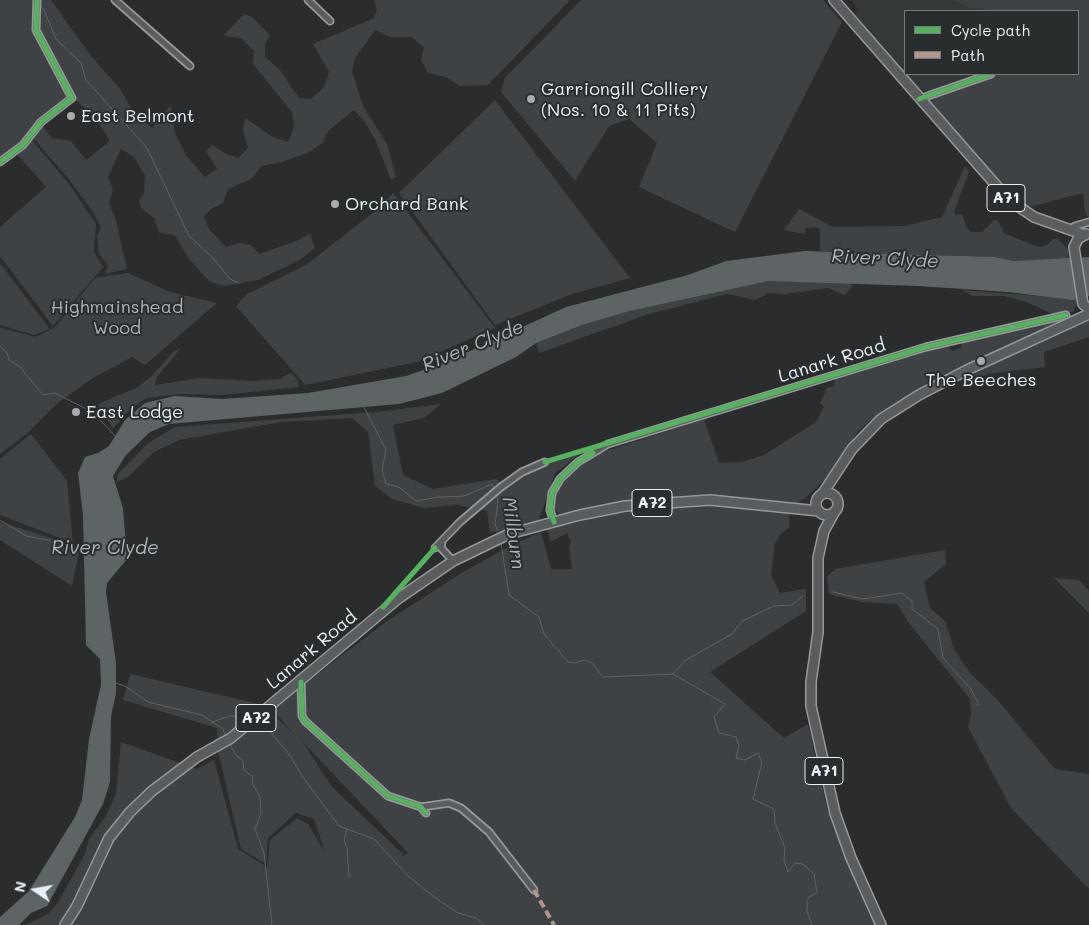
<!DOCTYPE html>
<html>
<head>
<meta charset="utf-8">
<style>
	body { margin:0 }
	#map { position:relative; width:1089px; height:925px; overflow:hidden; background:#2b2c2d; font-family:Mali,sans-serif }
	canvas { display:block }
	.legend { position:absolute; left:904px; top:10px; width:175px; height:65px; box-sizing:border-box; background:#2a2d2e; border:1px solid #767b7f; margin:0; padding:6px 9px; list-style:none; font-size:15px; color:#e8f1f8 }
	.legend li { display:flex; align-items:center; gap:10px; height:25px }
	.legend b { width:25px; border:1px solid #767b7f }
	.north { position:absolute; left:10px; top:865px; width:50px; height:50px; -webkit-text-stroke:4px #2a2d2e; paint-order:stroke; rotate:282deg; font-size:14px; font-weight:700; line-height:20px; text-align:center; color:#e8f1f8 }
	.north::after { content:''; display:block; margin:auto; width:18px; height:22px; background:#e8f1f8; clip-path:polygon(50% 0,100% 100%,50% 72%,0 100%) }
</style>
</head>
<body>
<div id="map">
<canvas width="1089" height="925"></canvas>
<ul class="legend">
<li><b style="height:6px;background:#56b35d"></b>Cycle path</li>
<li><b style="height:6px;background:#b2968c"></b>Path</li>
</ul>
<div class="north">N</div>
</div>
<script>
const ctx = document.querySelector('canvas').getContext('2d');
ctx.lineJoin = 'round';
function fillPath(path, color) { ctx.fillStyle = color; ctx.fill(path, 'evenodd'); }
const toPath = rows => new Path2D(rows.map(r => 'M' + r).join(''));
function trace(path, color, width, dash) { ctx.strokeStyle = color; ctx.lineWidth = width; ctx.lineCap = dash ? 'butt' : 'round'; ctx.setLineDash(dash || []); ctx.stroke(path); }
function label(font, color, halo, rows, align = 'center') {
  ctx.font = font + ' Mali,sans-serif'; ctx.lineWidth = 4; ctx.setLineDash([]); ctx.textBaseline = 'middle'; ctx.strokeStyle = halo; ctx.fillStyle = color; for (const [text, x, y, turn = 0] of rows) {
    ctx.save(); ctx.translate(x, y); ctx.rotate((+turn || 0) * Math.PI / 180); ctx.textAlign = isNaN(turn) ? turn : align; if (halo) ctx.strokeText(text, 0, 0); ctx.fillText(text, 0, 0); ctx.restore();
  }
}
fillPath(toPath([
	[851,0,953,0,970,8,984,8,986,11,905,11,905,74,985,74,929,97,927,91,921,91,911,83,854,14,859,10]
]), '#353839');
fillPath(toPath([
	[0,0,51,0,91,56,121,90,133,112,152,128,171,105,175,133,186,155,205,177,217,169,206,151,212,145,226,154,238,158,248,148,243,132,245,118,273,137,288,142,294,128,292,112,253,64,254,51,241,38,223,36,244,14,252,17,270,35,265,44,265,57,280,70,299,98,311,99,324,87,329,72,313,44,374,18,377,9,374,0,570,0,488,85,460,86,446,77,428,73,421,60,424,48,412,37,390,37,375,30,355,58,352,71,363,106,387,144,396,177,391,180,375,139,364,121,354,110,329,130,322,143,308,153,282,162,261,166,253,178,228,189,223,203,211,209,204,217,209,229,226,247,239,243,251,245,259,254,294,242,310,234,315,248,298,261,258,280,224,286,210,282,189,259,175,235,159,233,154,218,141,208,139,200,144,193,145,176,134,157,121,149,108,177,113,190,109,203,116,221,127,269,105,274,108,266,99,253,97,236,101,227,91,209,68,178,34,139,43,127,52,138,71,141,86,160,110,141,101,127,86,109,72,97,0,162],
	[581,0,823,0,842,22,735,232,639,187,657,143,629,119,609,126,575,181,501,92,505,78],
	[953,0,1089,0,1089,219,1085,212,1083,193,1025,208,1003,192,928,102,929,97,985,74,1078,74,1078,11,986,11,983,8,970,8],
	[495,100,630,278,572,294,495,325,399,193],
	[31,139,69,184,96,224,94,252,103,267,53,326,0,256,0,227,46,187,17,154],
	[965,166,969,172,954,212,955,215,962,214,967,228,971,232,982,232,994,220,998,221,1005,234,1034,245,1041,247,1048,244,1053,239,1058,239,1069,250,1068,259,1013,261,995,257,820,251,820,230,817,227,805,228,805,234,784,230,799,209,833,227,904,226,942,217],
	[393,193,495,328,417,362,305,385,236,306,247,294,306,265,379,208],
	[0,263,49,328,49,329,34,335,0,325],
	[128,273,170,292,217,303,145,365,132,357,93,378,59,402,29,432,0,454,0,328,36,337,55,327,95,278],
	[769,281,851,282,852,287,845,295,828,288,785,294,769,293,755,300,727,294,649,314,539,353,536,343,582,325,630,311],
	[962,290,1078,299,1078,302,1073,312,1053,314,1029,303,1004,296,973,296],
	[1055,320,1061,320,928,384,879,413,858,431,829,476,804,499,797,503,789,504,740,497,710,496,675,497,604,504,561,515,552,508,554,494,564,477,594,455,704,419,719,463,742,462,764,455,816,422,824,407,820,403,827,388,834,386,835,378,947,345,952,351,961,348,961,342],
	[1089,320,1089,337,1044,352,1045,367,988,374,963,385,964,380,1001,359],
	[181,348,157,377,155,385,200,378,251,381,279,379,291,373,297,379,299,387,223,395,180,394,146,398,127,412,113,429,98,404,136,388,152,376,173,352],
	[441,404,424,418,393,425,403,475,433,489,495,479,509,486,522,475,543,466,580,454,555,473,539,520,490,533,487,511,457,505,424,508,392,499,375,486,368,432,352,418,281,422,179,440,154,452,128,477,117,482,117,475,148,443,175,427,376,412],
	[31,434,67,481,73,543,0,515,0,459],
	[700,504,734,506,789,514,789,528,781,533,775,544,771,575,780,593,806,589,806,611,710,672,784,738,808,724,827,808,875,925,25,925,48,914,57,904,85,854,89,839,106,816,116,794,121,742,197,769,214,760,238,849,267,867,270,840,297,818,308,824,325,852,314,819,296,813,268,838,266,864,241,849,218,751,217,728,123,700,130,674,263,705,294,734,272,709,387,621,460,574,510,546,541,532,551,569,572,569,569,546,571,542,567,533,550,542,548,529,635,509,640,510,640,518,652,508],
	[302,741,408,853,407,854,400,857,403,854,332,787],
	[0,522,80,547,72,586,0,540],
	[945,550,946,564,924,582,930,608,945,621,954,649,970,673,996,698,1055,769,1089,774,1089,889,1011,808,968,727,971,714,970,699,908,622,897,604,862,602,829,594,827,577,835,569],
	[1054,578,1079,580,1089,591,1089,613]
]), '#3f4244');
fillPath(toPath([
	[805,251,995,257,1013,261,1089,257,1089,296,1073,300,1008,292,918,286,769,281,630,311,582,325,536,343,516,357,442,393,399,404,169,424,150,432,126,455,113,476,123,508,127,559,107,583,106,592,116,663,116,694,111,716,110,782,103,804,47,906,31,913,19,925,0,925,0,917,29,891,75,817,82,800,89,739,101,685,100,659,86,645,83,515,78,473,85,457,98,453,109,446,125,420,145,403,174,396,222,399,308,393,406,376,446,362,566,307,688,275,726,261]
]), '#5e6365');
trace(toPath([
	[39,4,44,10,56,39,81,63,86,80,147,148,189,236,212,257,230,279,239,283],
	[0,346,7,353,9,360,19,366,43,395,55,393,94,413,115,436],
	[364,407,386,450,382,470,386,484,399,487,416,501,439,497,464,496,492,484,494,490],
	[496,494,498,502,495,524,499,534],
	[0,520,26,536,48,540,56,546,84,552],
	[501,543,509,595,539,617,544,634,568,662,574,663,585,660,591,662,603,677,673,674,725,704,714,717,719,733,736,737,739,746,736,758,745,760,758,753,762,762,753,799,774,809,775,823,785,848,784,860,788,872,795,863,803,864,814,874,817,892,808,898,807,911,812,925],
	[833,592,863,599,902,593,912,601,912,609,938,629,943,658,971,689,979,705],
	[673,674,686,660,732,634,742,621,774,606,792,605,803,596],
	[115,683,125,686,148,702,202,715,212,722,230,716,251,717],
	[212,722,222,728,226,736],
	[258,722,267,728,289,754,302,776,339,826,374,839,408,876,437,899,458,913,476,918,484,925],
	[230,744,235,754,243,761,244,770,253,777,252,783,260,797,261,813,255,829,264,853,272,925],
	[347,829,344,840,347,848,349,877]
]), '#5e6365', 1);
const street = toPath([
	[115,0,190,66],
	[308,0,330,21],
	[919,99,991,74],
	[0,162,23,145,41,122,72,98,36,30,37,0],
	[1069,230,1075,226,1089,222],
	[554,522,550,510,552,493,560,479,578,462,608,444,926,347,1066,315],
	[442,541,441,548,453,561],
	[435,548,460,522,501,487,522,472,545,462],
	[301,682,302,716,305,721,388,796,421,807,426,813],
	[421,807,449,803,461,808,489,832,534,890]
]);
const primary = toPath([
	[834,0,1009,200,1034,217,1085,235],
	[1086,234,1078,239,1074,247,1083,304,1089,309],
	[823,493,852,449,881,419,919,395,967,370,1089,314],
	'816 504a11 11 0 1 1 22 0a11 11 0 1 1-22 0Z',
	[835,511,824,531,818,558,818,632,811,682,811,706,835,813,851,858,881,925],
	[65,925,77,906,109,838,130,812,152,791,197,757,231,738,399,598,453,561,509,534,580,515,625,506,710,500,819,511]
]);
trace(street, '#96989a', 9);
trace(primary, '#96989a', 12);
trace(street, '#5a5d60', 5.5);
trace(primary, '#5a5d60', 9);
trace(toPath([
	[534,890,554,925]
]), '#b2968c', 4, [8, 4]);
trace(toPath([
	[919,99,991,74],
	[0,162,23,145,41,122,72,98,36,30,37,0],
	[545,462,926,347,1066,315],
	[554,522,550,510,552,493,560,479,578,462,593,453],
	[383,607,435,548],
	[301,682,302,716,305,721,388,796,421,807,426,813]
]), '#56b35d', 5);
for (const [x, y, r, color] of [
	[531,99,5,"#a6acb1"],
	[71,116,5,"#a6acb1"],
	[335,204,5,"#a6acb1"],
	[981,361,5,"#a6acb1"],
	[76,412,5,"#a6acb1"]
]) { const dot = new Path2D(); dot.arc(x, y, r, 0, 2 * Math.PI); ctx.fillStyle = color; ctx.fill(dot); trace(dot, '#2a2d2e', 2); }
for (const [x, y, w] of [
	[1006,198,38],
	[652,503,40],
	[256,718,40],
	[824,771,38]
]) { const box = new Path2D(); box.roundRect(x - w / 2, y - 13.5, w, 27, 4); ctx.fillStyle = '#2a2d2e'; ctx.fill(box); trace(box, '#e8f1f8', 1); }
label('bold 16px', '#e8f1f8', null, [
	["A71",1006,198],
	["A72",652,503],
	["A72",256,718],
	["A71",824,771]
]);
label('18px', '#e8f1f8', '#2a2d2e', [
	["Garriongill Colliery",541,89],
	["(Nos. 10 & 11 Pits)",541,110],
	["East Belmont",81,116],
	["Orchard Bank",345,204],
	["The Beeches",981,380,"center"],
	["East Lodge",86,412]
], 'left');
label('18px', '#aeb5ba', '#2a2d2e', [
	["Highmainshead",117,307],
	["Wood",117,328]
]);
label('18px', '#e8f1f8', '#2a2d2e', [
	["Lanark Road",832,361,-17],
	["Lanark Road",312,650,-40]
]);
label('italic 19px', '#acb3b9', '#2a2d2e', [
	["River Clyde",885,259,3],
	["River Clyde",473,346,-22],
	["Millburn",513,533,82],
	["River Clyde",105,548]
]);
</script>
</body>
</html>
